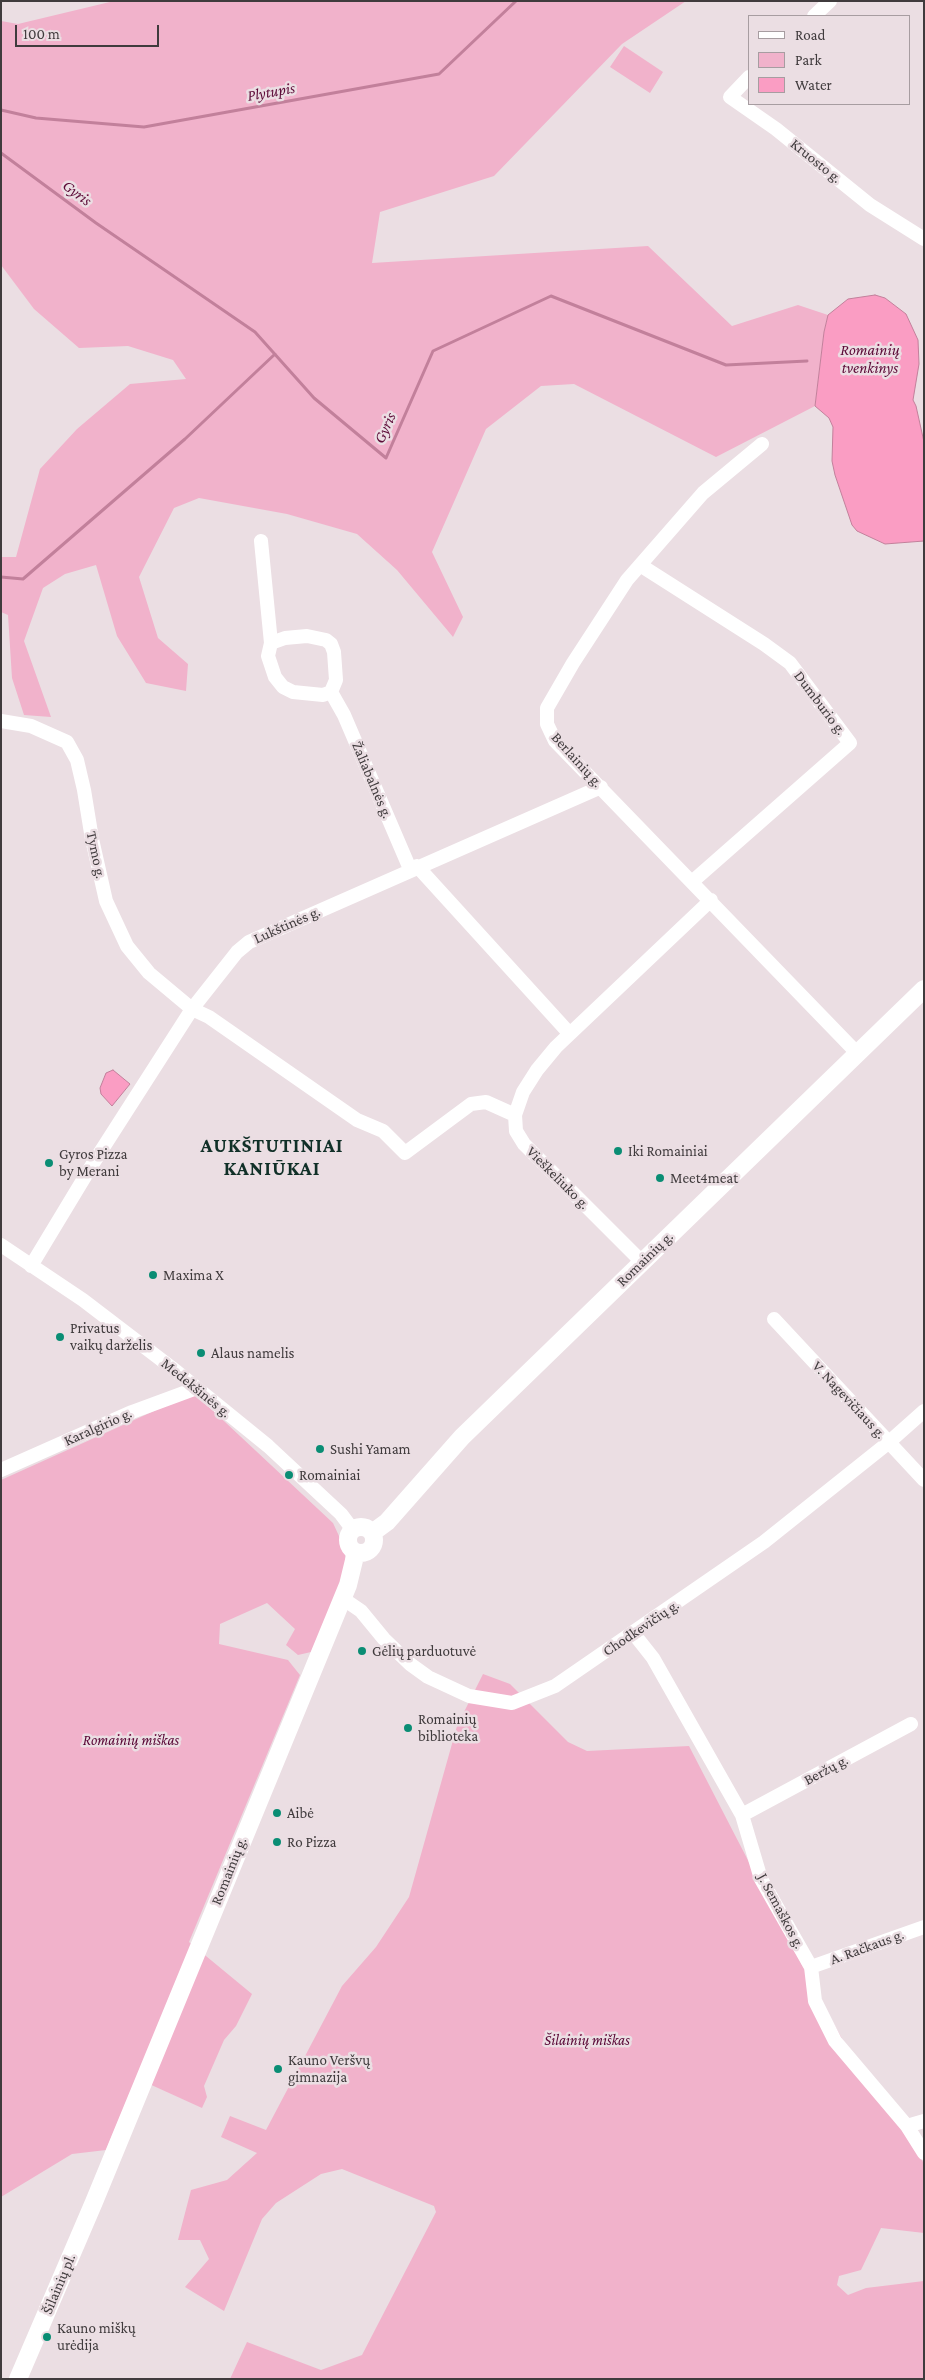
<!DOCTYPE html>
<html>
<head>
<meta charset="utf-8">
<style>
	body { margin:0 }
	#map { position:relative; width:925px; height:2380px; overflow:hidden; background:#ebdee3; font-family:"Crimson Pro",serif }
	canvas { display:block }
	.frame { position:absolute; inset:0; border:2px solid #403b3d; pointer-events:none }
	.legend { position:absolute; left:748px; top:15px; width:162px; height:90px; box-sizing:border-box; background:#ebdee3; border:1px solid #a79da1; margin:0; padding:6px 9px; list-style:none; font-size:15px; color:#403b3d }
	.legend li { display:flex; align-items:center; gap:10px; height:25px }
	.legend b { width:25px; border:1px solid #a79da1 }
	.scale { position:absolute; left:15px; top:25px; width:144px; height:22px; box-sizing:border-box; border:2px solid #403b3d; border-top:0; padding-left:6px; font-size:15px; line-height:18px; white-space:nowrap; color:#403b3d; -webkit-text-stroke:4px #ebdee3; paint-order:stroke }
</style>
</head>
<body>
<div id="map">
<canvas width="925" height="2380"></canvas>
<div class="frame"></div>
<ul class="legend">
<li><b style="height:6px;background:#fff"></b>Road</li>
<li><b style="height:14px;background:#f1b2cb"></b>Park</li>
<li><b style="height:14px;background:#fa9dc3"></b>Water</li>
</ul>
<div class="scale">100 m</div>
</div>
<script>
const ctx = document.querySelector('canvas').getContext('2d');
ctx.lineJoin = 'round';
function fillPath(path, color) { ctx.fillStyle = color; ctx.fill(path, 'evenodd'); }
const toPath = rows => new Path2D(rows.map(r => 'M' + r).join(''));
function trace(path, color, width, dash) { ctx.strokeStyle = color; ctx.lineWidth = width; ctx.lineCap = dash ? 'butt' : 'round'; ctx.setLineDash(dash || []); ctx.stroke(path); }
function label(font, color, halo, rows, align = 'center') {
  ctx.font = font + ' "Crimson Pro",serif'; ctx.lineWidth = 5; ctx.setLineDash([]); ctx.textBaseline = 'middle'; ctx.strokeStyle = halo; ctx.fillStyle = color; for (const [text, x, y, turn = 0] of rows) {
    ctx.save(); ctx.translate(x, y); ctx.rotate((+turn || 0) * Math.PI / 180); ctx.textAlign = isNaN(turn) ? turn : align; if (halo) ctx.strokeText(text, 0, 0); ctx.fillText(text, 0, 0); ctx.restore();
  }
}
fillPath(toPath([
	[114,1,686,1,622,44,494,176,380,212,372,263,648,246,732,326,798,305,828,315,824,332,815,406,716,457,574,384,541,386,486,429,432,552,463,617,453,637,397,570,357,534,287,514,199,498,174,508,139,577,158,638,188,664,186,691,146,683,117,636,96,565,65,574,43,588,24,641,51,717,24,715,12,678,8,615,1,612,1,557,16,557,40,469,77,429,130,384,186,379,173,360,128,346,79,348,34,309,1,265,1,21,18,24],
	[624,46,663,72,650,93,610,67],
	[194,1393,333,1523,345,1549,346,1578,311,1652,298,1655,286,1645,295,1629,267,1603,220,1624,219,1644,288,1660,300,1675,189,1942,252,1994,236,2026,224,2040,204,2086,207,2097,202,2108,136,2078,106,2150,72,2154,1,2197,1,1480],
	[483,1674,510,1684,568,1742,587,1751,689,1746,802,1965,865,2081,910,2137,924,2164,924,2233,881,2228,861,2270,839,2276,837,2285,848,2295,866,2288,924,2281,924,2379,230,2379,247,2342,321,2370,362,2355,436,2212,434,2206,342,2169,321,2174,276,2203,262,2219,224,2311,185,2287,209,2259,200,2240,178,2240,191,2190,227,2180,257,2153,221,2137,230,2116,266,2130,342,1986,376,1947,409,1897,457,1726]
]), '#f1b2cb');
const water = toPath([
	[875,295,885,298,906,314,918,340,919,364,913,400,916,406,924,442,924,541,885,544,857,531,852,525,835,475,832,461,833,427,829,418,815,406,824,332,828,315,848,299,875,295],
	[113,1070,130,1084,112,1106,101,1094,100,1088,106,1073,113,1070]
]);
fillPath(water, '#fa9dc3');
trace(water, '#c2809b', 1);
trace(toPath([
	[1,110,36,118,144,127,439,74,516,1],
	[1,153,96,223,255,332,314,398,386,458,433,351,551,296,726,365,807,361],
	[1,577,23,579,185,439,275,354]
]), '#c2809b', 3);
trace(toPath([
	[814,16,830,1],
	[749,77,730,97,776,129,870,205,924,239],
	[762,444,703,493,627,580,573,663,547,708,547,724,555,741,858,1054],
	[261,541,271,643],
	[640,565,764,644,790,663,850,743,693,881],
	[331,692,323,695,293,692,283,687,275,677,268,656,271,643,285,638,307,636,326,640,331,644,334,652,336,680,331,692,344,715,410,869],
	[1,721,31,726,67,742,77,760,84,790,92,839,106,901,127,946,149,973,192,1009,209,1017,357,1120,383,1131,405,1153,471,1104,486,1102,515,1115],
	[417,866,569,1033],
	[1,1245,83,1300,172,1368,268,1446,341,1514,353,1530],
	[642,1262,524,1144,516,1131,515,1115,523,1092,537,1070,556,1047,711,900],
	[31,1266,92,1165,192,1009,237,952,249,942,601,787],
	[774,1319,924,1480],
	[1,1470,132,1412,197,1388],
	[342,1598,361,1611,384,1639,410,1664,428,1677,469,1696,512,1703,555,1686,764,1542,888,1443,924,1411],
	[634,1634,653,1658,742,1815,761,1879,811,1967,815,2001,835,2041,907,2126,924,2153],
	[742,1815,911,1724],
	[811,1967,924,1927],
	[907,2126,924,2121]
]), '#fff', 14);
trace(toPath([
	'348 1540a13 13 0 1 1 26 0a13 13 0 1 1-26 0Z',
	[372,1533,387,1522,462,1437,924,989],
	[18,2379,94,2202,348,1585,356,1552]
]), '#fff', 18);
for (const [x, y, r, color] of [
	[618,1151,5,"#0a8d74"],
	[49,1163,5,"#0a8d74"],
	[660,1178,5,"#0a8d74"],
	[153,1275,5,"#0a8d74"],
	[60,1337,5,"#0a8d74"],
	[201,1353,5,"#0a8d74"],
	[320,1449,5,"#0a8d74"],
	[289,1475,5,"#0a8d74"],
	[362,1651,5,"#0a8d74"],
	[408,1728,5,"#0a8d74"],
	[277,1813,5,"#0a8d74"],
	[277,1842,5,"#0a8d74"],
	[278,2069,5,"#0a8d74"],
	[47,2337,5,"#0a8d74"]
]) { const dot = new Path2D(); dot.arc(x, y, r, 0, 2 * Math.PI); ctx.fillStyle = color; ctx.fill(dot); trace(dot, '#ebdee3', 2); }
label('15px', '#403b3d', '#ebdee3', [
	["Kruosto g.",816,161,39],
	["Dumburio g.",820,703,53],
	["Berlainių g.",577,760,48],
	["Žaliabalnės g.",372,780,67],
	["Tymo g.",96,855,78],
	["Lukštinės g.",287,925,-24],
	["Vieškeliuko g.",558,1178,45],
	["Romainių g.",645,1259,-44],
	["Medekšinės g.",196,1388,39],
	["V. Nagevičiaus g.",849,1400,47],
	["Karalgirio g.",98,1427,-24],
	["Chodkevičių g.",641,1628,-34],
	["Beržų g.",826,1770,-28],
	["Romainių g.",229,1871,-68],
	["J. Semaškos g.",781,1911,62],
	["A. Račkaus g.",867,1947,-20],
	["Šilainių pl.",59,2284,-67]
]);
label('15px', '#403b3d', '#ebdee3', [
	["Iki Romainiai",628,1151],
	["Gyros Pizza",59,1154],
	["by Merani",59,1171],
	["Meet4meat",670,1178],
	["Maxima X",163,1275],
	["Privatus",70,1328],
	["vaikų darželis",70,1345],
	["Alaus namelis",211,1353],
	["Sushi Yamam",330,1449],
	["Romainiai",299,1475],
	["Gėlių parduotuvė",372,1651],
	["Romainių",418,1719],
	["biblioteka",418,1736],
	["Aibė",287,1813],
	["Ro Pizza",287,1842],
	["Kauno Veršvų",288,2060],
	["gimnazija",288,2077],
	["Kauno miškų",57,2328],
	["urėdija",57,2345]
], 'left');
label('italic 15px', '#580534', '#ebdee3', [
	["Romainių miškas",131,1740],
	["Šilainių miškas",587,2040]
]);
label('italic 16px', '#5c0a37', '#ebdee3', [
	["Plytupis",271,92,-10],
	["Gyris",77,193,37],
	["Romainių",870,350],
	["tvenkinys",870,368],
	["Gyris",385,428,-66]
]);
ctx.letterSpacing = '1px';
label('bold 20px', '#113028', '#ebdee3', [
	["AUKŠTUTINIAI",272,1146],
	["KANIŪKAI",272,1169]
]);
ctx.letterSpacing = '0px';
</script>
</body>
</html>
